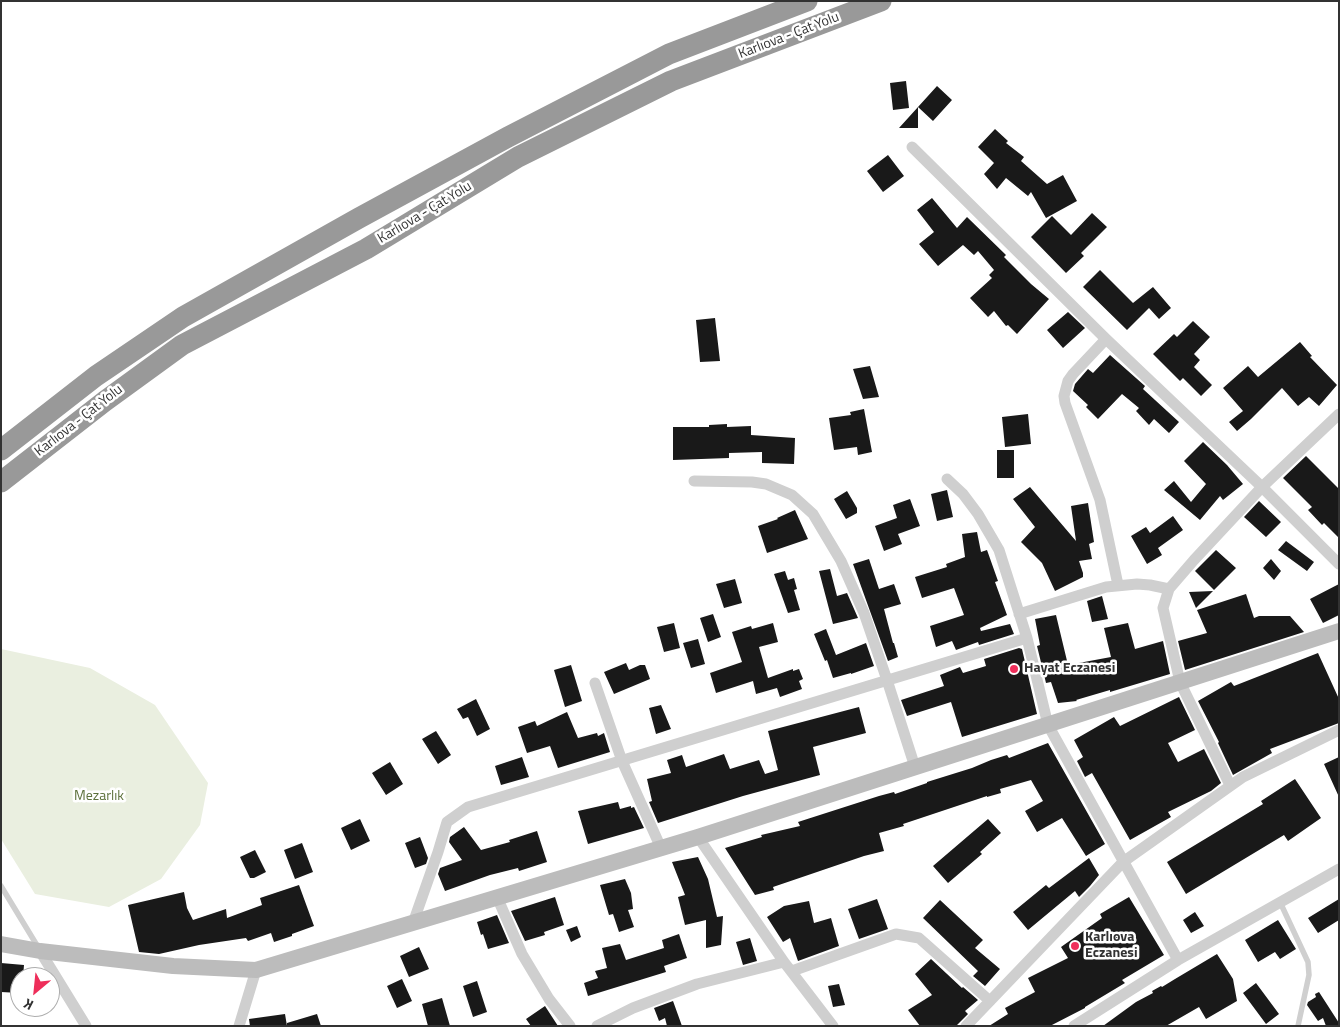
<!DOCTYPE html>
<html>
<head>
<meta charset="utf-8">
<style>
	body { margin:0 }
	#map { position:relative; width:1340px; height:1027px; overflow:hidden; background:#fff; font-family:"Titillium Web",sans-serif }
	canvas { display:block }
	.frame { position:absolute; inset:0; border:2px solid #323232; pointer-events:none }
	.north { position:absolute; left:10px; top:967px; width:50px; height:50px; box-sizing:border-box; background:#fff; border:1px solid #adadad; border-radius:50%; rotate:208deg; font-size:14px; font-weight:700; line-height:20px; text-align:center; color:#323232 }
	.north::after { content:''; display:block; margin:auto; width:18px; height:22px; background:#ee2e5a; clip-path:polygon(50% 0,100% 100%,50% 72%,0 100%) }
</style>
</head>
<body>
<div id="map">
<canvas width="1340" height="1027"></canvas>
<div class="frame"></div>
<div class="north">K</div>
</div>
<script>
const ctx = document.querySelector('canvas').getContext('2d');
ctx.lineJoin = 'round';
function fillPath(path, color) { ctx.fillStyle = color; ctx.fill(path, 'evenodd'); }
const toPath = rows => new Path2D(rows.map(r => 'M' + r).join(''));
function trace(path, color, width, dash) { ctx.strokeStyle = color; ctx.lineWidth = width; ctx.lineCap = dash ? 'butt' : 'round'; ctx.setLineDash(dash || []); ctx.stroke(path); }
function label(font, color, halo, rows, align = 'center') {
  ctx.font = font + ' "Titillium Web",sans-serif'; ctx.lineWidth = 5; ctx.setLineDash([]); ctx.textBaseline = 'middle'; ctx.strokeStyle = halo; ctx.fillStyle = color; for (const [text, x, y, turn = 0] of rows) {
    ctx.save(); ctx.translate(x, y); ctx.rotate((+turn || 0) * Math.PI / 180); ctx.textAlign = isNaN(turn) ? turn : align; if (halo) ctx.strokeText(text, 0, 0); ctx.fillText(text, 0, 0); ctx.restore();
  }
}
fillPath(toPath([
	[1,649,90,668,155,705,208,783,200,825,161,879,109,907,35,894,1,839]
]), '#eaefe0');
fillPath(toPath([
	[906,81,909,108,893,110,890,83],
	[937,86,952,100,933,121,918,107,918,128,899,128],
	[995,129,1008,141,1006,143,1024,157,1021,161,1047,184,1063,175,1077,201,1046,218,1031,192,1028,196,1006,178,997,189,984,174,994,163,978,147],
	[888,155,904,176,883,192,867,171],
	[932,198,957,228,967,217,1006,255,1004,257,1031,284,1049,299,1017,334,1008,325,1006,326,994,311,988,317,970,298,992,278,989,275,994,270,978,251,974,255,963,245,938,266,919,244,934,232,917,210],
	[1092,213,1107,227,1081,253,1084,256,1066,273,1031,237,1052,216,1071,235],
	[1100,270,1133,303,1153,287,1171,308,1159,319,1149,308,1127,330,1083,287],
	[1068,312,1085,328,1063,348,1047,330],
	[715,318,720,361,700,362,696,320],
	[1193,321,1210,337,1194,354,1200,360,1194,367,1212,385,1201,396,1183,378,1180,381,1153,354,1174,334,1177,337],
	[1300,342,1312,356,1310,357,1337,385,1319,406,1309,397,1298,406,1282,388,1251,419,1237,431,1229,422,1243,411,1223,388,1248,366,1258,377],
	[1110,355,1145,386,1143,389,1179,422,1169,433,1154,419,1149,425,1136,411,1139,408,1122,394,1098,419,1086,407,1088,405,1073,391,1075,384,1088,369,1093,373],
	[870,366,879,397,863,399,853,369],
	[864,409,872,452,858,455,857,447,834,450,829,418,851,415,850,412],
	[1028,414,1031,444,1005,447,1002,417],
	[727,424,727,427,751,426,751,435,795,438,794,464,762,463,762,452,729,453,729,458,673,460,673,427,709,427,709,425],
	[1203,442,1227,465,1243,484,1223,500,1220,496,1200,520,1164,490,1174,481,1191,502,1206,484,1184,461],
	[997,450,1014,450,1014,478,997,478],
	[1306,456,1339,489,1339,538,1324,523,1322,525,1308,510,1312,507,1283,478],
	[1030,487,1076,541,1071,506,1088,503,1094,542,1089,544,1092,559,1079,561,1083,573,1083,577,1055,591,1042,563,1021,542,1035,527,1013,499],
	[947,490,953,517,937,521,931,494],
	[847,491,857,508,857,513,846,519,834,499],
	[910,499,920,526,898,534,902,544,884,551,875,526,897,518,893,505],
	[1259,501,1281,522,1266,537,1244,517],
	[795,510,808,539,767,553,758,526,778,519,777,518],
	[1173,516,1183,530,1158,548,1162,555,1147,564,1131,536,1146,527,1150,533],
	[977,532,981,552,987,550,998,581,995,582,1007,615,980,628,981,631,1010,624,1014,634,979,645,978,642,956,650,952,641,936,647,930,626,964,615,954,588,922,598,915,577,947,567,946,564,965,557,962,534],
	[1286,541,1314,562,1307,571,1278,550],
	[1216,550,1236,568,1214,590,1195,571],
	[869,559,879,589,894,584,901,604,884,609,893,643,894,643,898,657,888,661,853,564],
	[1271,559,1281,571,1274,580,1263,568],
	[830,569,837,596,847,593,858,618,833,624,819,571],
	[785,571,788,580,794,578,797,589,794,590,800,610,788,613,774,574],
	[735,579,742,603,724,608,716,584],
	[1339,584,1339,615,1323,623,1310,599],
	[1213,591,1196,608,1189,592],
	[1246,594,1254,618,1259,616,1290,616,1304,632,1185,670,1178,641,1207,633,1197,610],
	[1102,596,1108,619,1092,622,1087,601],
	[713,614,721,637,708,642,700,618],
	[1056,615,1068,665,1111,657,1104,628,1128,623,1135,649,1163,641,1170,674,1110,692,1110,690,1076,700,1077,701,1058,703,1051,682,1046,683,1037,646,1040,645,1035,619],
	[674,623,680,648,664,652,657,627],
	[773,623,778,642,759,647,768,678,793,669,793,671,799,669,803,679,799,681,802,689,780,697,777,688,756,694,753,681,716,693,710,673,742,662,732,632,751,626,752,629],
	[826,629,836,655,866,643,874,666,851,674,851,673,833,678,827,660,825,661,814,634],
	[698,639,705,664,691,668,683,643],
	[1019,648,1022,649,1037,714,962,737,951,702,907,716,901,700,944,686,940,675,960,667,963,673,986,666,984,659],
	[1318,653,1339,699,1339,723,1270,749,1272,753,1233,775,1218,743,1219,742,1198,701,1231,682,1234,686],
	[626,663,629,670,640,665,645,665,650,679,614,694,604,672],
	[571,665,582,701,565,707,554,670],
	[1179,697,1195,730,1168,743,1178,762,1204,749,1221,783,1211,791,1168,812,1171,817,1130,840,1092,773,1085,777,1077,761,1083,757,1074,740,1114,717,1120,726],
	[476,699,490,729,477,736,468,717,463,719,457,709],
	[661,705,671,729,656,734,649,708],
	[859,707,866,733,813,747,820,775,743,796,658,823,649,802,652,801,647,779,671,773,667,760,682,755,686,767,724,754,730,769,759,760,765,774,778,770,768,731],
	[567,712,578,738,597,733,598,736,604,733,610,752,558,768,550,746,527,753,518,727,535,721,537,726],
	[436,731,451,755,438,764,422,739],
	[1048,743,1105,844,1086,856,1062,818,1037,832,1025,811,1043,801,1031,780,1000,789,1001,793,987,797,987,796,903,824,904,826,879,833,884,851,864,856,773,887,774,890,755,895,725,848,762,837,761,835,800,826,798,822,879,796,894,792,895,794,927,783,927,782,972,768,991,760,1007,755,1009,758],
	[522,757,529,777,501,785,495,766],
	[1339,757,1339,797,1324,764],
	[390,762,403,784,386,795,372,773],
	[1295,779,1321,818,1288,841,1284,835,1186,894,1167,862,1263,804,1261,801],
	[618,802,620,809,631,806,631,808,634,807,644,828,588,844,578,811],
	[360,819,370,841,351,850,341,828],
	[988,819,1001,833,980,852,982,854,948,883,933,866],
	[464,827,481,850,510,842,509,840,537,831,547,862,519,871,518,868,490,875,445,891,438,874,440,868,462,860,449,842,450,837],
	[420,837,428,858,426,864,415,868,405,843],
	[302,843,313,872,295,879,284,850],
	[255,850,266,872,254,878,250,878,240,857],
	[698,857,708,879,717,917,723,916,721,945,706,948,706,920,685,925,678,897,685,895,672,862],
	[1089,858,1099,875,1090,886,1079,897,1075,891,1028,930,1013,912,1046,885,1049,888],
	[625,879,631,893,633,909,628,910,634,927,619,932,613,914,609,915,600,885],
	[299,885,314,926,292,934,292,936,274,942,271,933,248,941,246,938,199,945,159,954,139,952,128,905,184,892,187,908,193,920,226,909,227,918,262,905,260,898],
	[555,897,564,925,544,932,545,935,525,941,511,911],
	[1129,897,1164,955,1122,980,1125,983,1085,1007,1085,1008,1050,1026,989,1026,1008,1014,1005,1008,1035,992,1028,978,1068,958,1061,947,1102,918,1100,914],
	[877,899,888,929,859,939,848,909],
	[1339,899,1339,920,1318,933,1308,918],
	[940,900,983,940,975,948,1000,969,985,986,973,976,978,971,923,918],
	[809,901,814,923,831,918,839,946,798,961,790,938,783,942,767,917,784,906],
	[1195,912,1204,926,1191,933,1183,920],
	[497,915,509,943,488,949,483,934,481,935,477,922],
	[1278,920,1296,949,1280,959,1275,952,1258,962,1245,940],
	[577,926,581,937,571,942,566,930],
	[679,934,687,958,664,966,666,972,588,996,584,983,598,978,595,971,607,968,602,948,620,944,626,960,664,948,662,940],
	[750,938,757,961,743,965,736,942],
	[419,947,429,969,409,977,400,956],
	[1217,954,1233,979,1237,1001,1206,1019,1199,1007,1166,1026,1103,1026,1136,1002,1153,993,1152,991,1161,986,1162,987,1175,979],
	[931,959,962,988,963,987,978,1000,965,1011,968,1014,956,1026,920,1026,908,1010,932,995,915,974],
	[1,963,24,965,23,977,20,977,20,993,1,992],
	[402,979,412,1001,397,1008,387,986],
	[477,981,487,1012,473,1017,463,986],
	[1256,983,1279,1014,1266,1024,1243,993],
	[839,984,845,1005,833,1007,828,986],
	[1319,992,1339,1023,1339,1026,1326,1026,1323,1018,1318,1021,1307,1005,1308,1002,1316,997,1315,994],
	[442,998,450,1026,428,1026,422,1004],
	[673,1001,682,1026,667,1026,665,1018,659,1021,654,1008],
	[545,1006,558,1026,531,1026,526,1019],
	[285,1014,287,1026,250,1026,249,1019],
	[317,1014,321,1026,287,1026,287,1023]
]), '#191919');
trace(toPath([
	[1,886,38,947],
	[1280,902,1308,962,1309,975,1298,1026]
]), '#cfcfcf', 5.5);
trace(toPath([
	[912,147,1106,339,1262,487,1339,564],
	[1106,339,1073,374,1068,381,1064,396,1065,403,1100,500,1118,585],
	[947,479,963,494,978,514,999,550,1027,638,1048,725,1178,960],
	[694,481,752,482,766,484,792,495,813,514,841,561,864,613,887,680,915,767],
	[1019,614,1106,587,1137,584,1150,585,1169,589],
	[595,683,622,761,661,848],
	[1230,785,1180,682,1163,608,1169,589,1194,560,1262,487,1339,414],
	[698,837,784,962,833,1026],
	[497,897,522,954,549,999,570,1026],
	[413,923,438,852,447,822,468,807,1027,638],
	[40,951,86,1026],
	[792,971,896,934,919,938,990,1001],
	[239,1026,256,970],
	[597,1026,633,1008,697,984,784,962],
	[966,1026,1123,862,1243,777,1339,730],
	[1074,1026,1178,960,1339,869]
]), '#cfcfcf', 11);
trace(toPath([
	[1,944,40,951,173,966,256,970,698,837,1339,631]
]), '#bcbcbc', 16);
trace(toPath([
	[1,450,96,376,183,317,359,218,508,137,669,54,807,1],
	[1,482,105,401,182,345,366,249,518,157,671,81,881,1]
]), '#999', 21);
for (const [x, y, r, color] of [
	[1014,669,5,"#ee2e5a"],
	[1075,946,5,"#ee2e5a"]
]) { const dot = new Path2D(); dot.arc(x, y, r, 0, 2 * Math.PI); ctx.fillStyle = color; ctx.fill(dot); trace(dot, '#fff', 2); }
label('14px', '#323232', '#fff', [
	["Karlıova - Çat Yolu",789,36,-21],
	["Karlıova - Çat Yolu",425,213,-31],
	["Karlıova - Çat Yolu",79,421,-38]
]);
label('bold 14px', '#323232', '#fff', [
	["Hayat Eczanesi",1024,669],
	["Karlıova",1085,938],
	["Eczanesi",1085,954]
], 'left');
label('14px', '#5d713c', '#fff', [
	["Mezarlık",99,797]
]);
</script>
</body>
</html>
